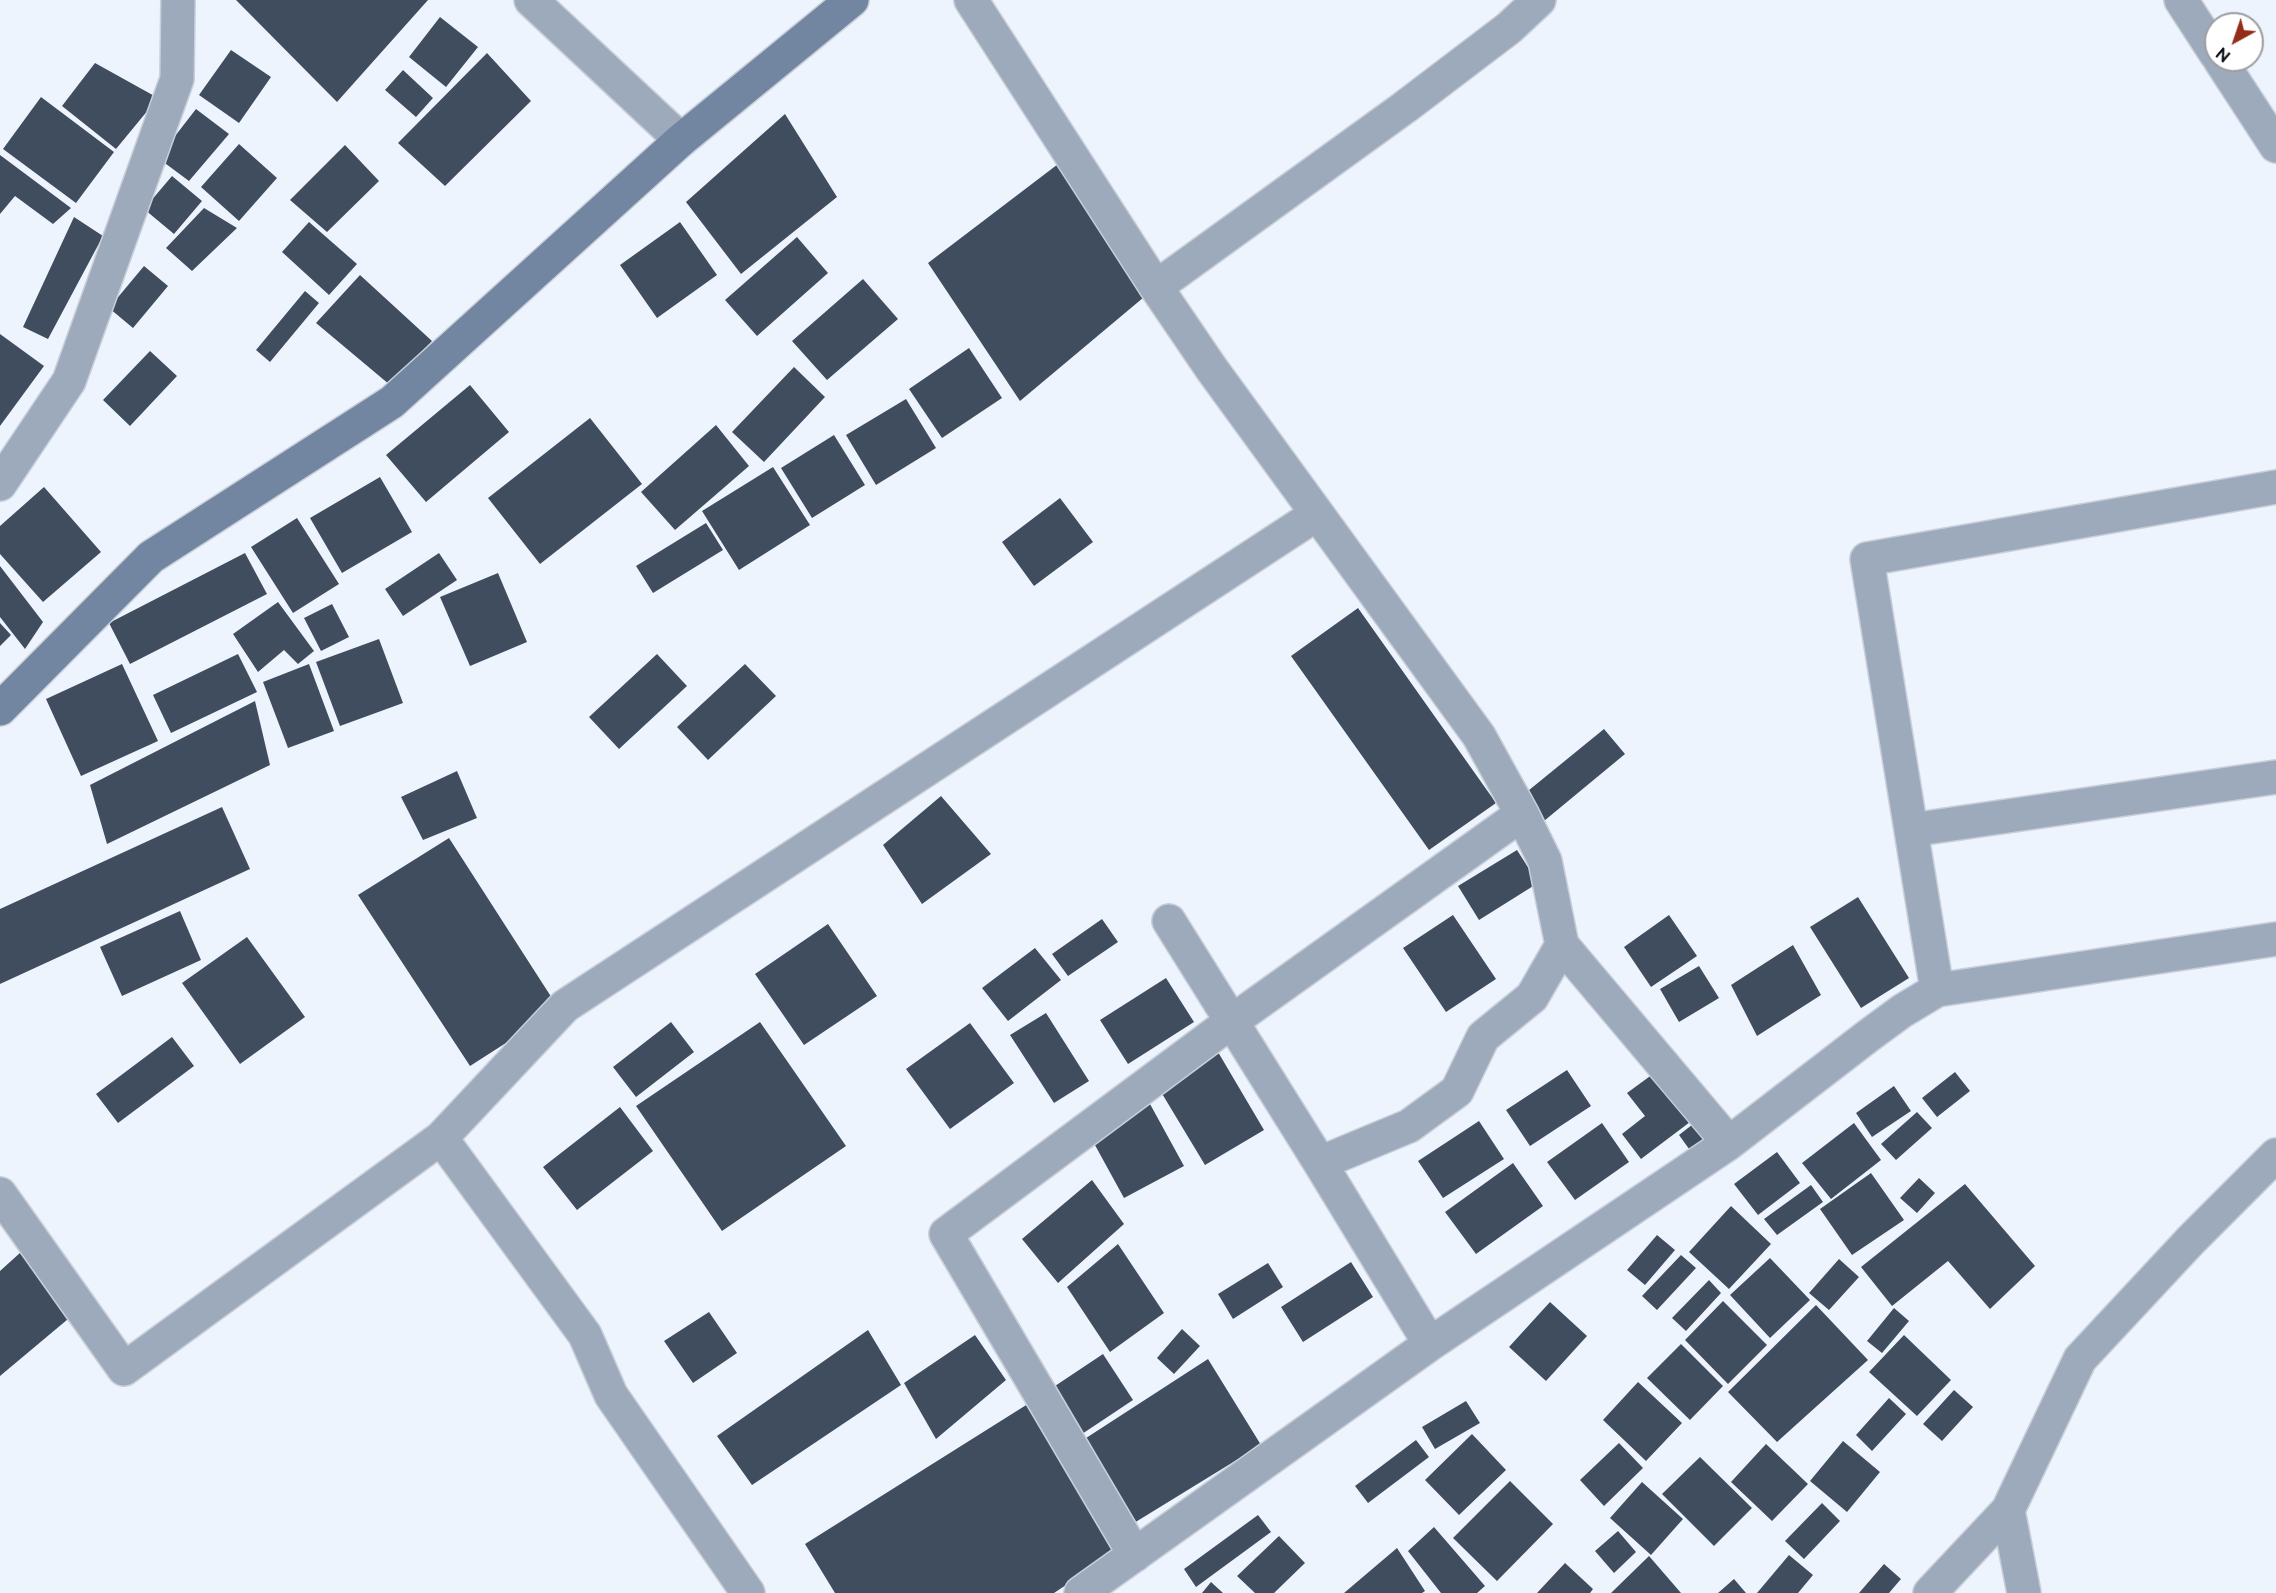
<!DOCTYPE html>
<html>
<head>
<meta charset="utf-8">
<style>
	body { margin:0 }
	#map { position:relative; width:2276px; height:1593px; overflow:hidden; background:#eef4fe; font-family:Raleway,sans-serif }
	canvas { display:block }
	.north { position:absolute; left:2204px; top:12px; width:60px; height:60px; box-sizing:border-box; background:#fff; border:2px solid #9c9ea1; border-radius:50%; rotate:220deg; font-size:16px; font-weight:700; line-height:24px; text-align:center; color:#080d15 }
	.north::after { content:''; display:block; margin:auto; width:21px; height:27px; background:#952c18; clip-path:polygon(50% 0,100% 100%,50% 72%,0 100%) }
</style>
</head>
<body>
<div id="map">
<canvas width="2276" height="1593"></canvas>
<div class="north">N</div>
</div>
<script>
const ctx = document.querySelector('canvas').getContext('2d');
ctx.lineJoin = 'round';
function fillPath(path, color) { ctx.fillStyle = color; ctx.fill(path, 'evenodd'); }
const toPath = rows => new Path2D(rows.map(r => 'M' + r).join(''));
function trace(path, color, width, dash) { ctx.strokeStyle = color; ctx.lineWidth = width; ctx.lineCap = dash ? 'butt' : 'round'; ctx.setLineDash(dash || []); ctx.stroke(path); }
fillPath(toPath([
	[236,0,428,0,337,102],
	[440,17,478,47,446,87,409,57],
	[231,50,271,77,239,123,199,95],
	[487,53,531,101,445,186,398,143],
	[95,63,158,98,116,149,62,106],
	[403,70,433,98,416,117,385,90],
	[41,97,114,152,76,203,3,149],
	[196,109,229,134,189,181,158,158],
	[785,114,837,197,741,274,686,202],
	[239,144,277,178,239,221,201,187],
	[345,145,379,181,327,232,290,200],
	[0,155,71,208,53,224,15,196,0,214],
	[1066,158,1156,287,1020,401,928,263],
	[172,176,202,201,174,234,144,209],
	[204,208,237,228,192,271,166,248],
	[74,217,103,236,48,339,23,327],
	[309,222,357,264,329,295,282,252],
	[680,222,717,275,657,318,620,265],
	[797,237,828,273,757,336,725,300],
	[144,266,168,286,133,328,109,308],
	[360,275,432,341,390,385,316,323],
	[863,279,898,319,827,380,792,341],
	[305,291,319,303,270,362,256,350],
	[0,334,44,366,0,426],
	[969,348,1002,398,942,438,909,389],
	[150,351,177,376,130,426,103,400],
	[794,367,825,397,764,462,732,432],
	[470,385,509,432,426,502,386,455],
	[906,399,936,448,876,485,846,435],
	[590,418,642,484,540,564,488,498],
	[716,425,749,466,675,530,641,492],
	[834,435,865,485,812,518,781,468],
	[773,467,810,525,739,570,702,511],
	[380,477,412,532,342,573,310,518],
	[44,487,101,552,43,602,0,554,0,526],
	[1060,498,1093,542,1034,586,1002,542],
	[297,518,339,584,293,613,251,547],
	[706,523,723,550,653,593,636,566],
	[245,553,267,594,130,664,109,623],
	[439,553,457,580,403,616,385,589],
	[0,566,43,622,25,649,0,617],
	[498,573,527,642,470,666,440,597],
	[278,602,314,651,298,664,284,650,258,672,233,634],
	[332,604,349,637,321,651,304,618],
	[1358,608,1496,803,1429,850,1291,656],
	[0,623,11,635,0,646],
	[379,639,403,703,340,726,316,662],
	[238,654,257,692,171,733,153,695],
	[657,654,687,686,619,749,589,717],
	[122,664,158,741,81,776,46,699],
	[309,664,334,731,288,748,263,682],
	[745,664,776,696,708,760,677,727],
	[255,701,270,765,107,844,90,785],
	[1604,729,1625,754,1544,821,1523,795],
	[457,771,477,818,423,840,401,797],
	[941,796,991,854,922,904,883,845],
	[222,807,250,869,0,984,0,909],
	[449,838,559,1009,470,1066,358,895],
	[1517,850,1538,883,1479,920,1458,886],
	[1858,897,1909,978,1861,1008,1810,927],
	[180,911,201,960,122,996,100,947],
	[1453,915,1496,979,1446,1012,1403,948],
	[1669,915,1697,956,1651,987,1624,947],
	[1102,919,1118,942,1068,976,1052,954],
	[828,924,877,996,804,1045,755,974],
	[247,937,305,1017,240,1064,182,983],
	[1793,945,1821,995,1757,1036,1731,985],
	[1035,948,1061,980,1008,1021,982,988],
	[1699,966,1719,998,1679,1022,1660,989],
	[1166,978,1194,1022,1128,1064,1100,1020],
	[1046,1013,1089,1081,1054,1103,1010,1035],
	[671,1022,694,1052,636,1097,613,1067],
	[760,1022,846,1146,722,1231,636,1106],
	[970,1023,1014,1083,950,1129,906,1069],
	[172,1037,194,1066,118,1123,96,1094],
	[1218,1052,1264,1130,1205,1165,1158,1087],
	[1567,1070,1591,1106,1530,1146,1506,1110],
	[1955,1072,1970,1091,1937,1117,1922,1098],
	[1653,1074,1690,1122,1641,1159,1622,1134,1645,1116,1627,1093],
	[1894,1086,1911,1111,1872,1137,1856,1113],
	[1150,1104,1184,1166,1124,1198,1090,1136],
	[620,1107,653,1151,577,1210,543,1167],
	[1917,1112,1932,1128,1896,1160,1881,1144],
	[1479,1121,1504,1159,1443,1198,1418,1161],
	[1697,1121,1711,1139,1692,1153,1679,1135],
	[1602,1123,1629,1162,1575,1200,1547,1162],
	[1854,1123,1881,1160,1831,1199,1802,1163],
	[1777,1152,1800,1183,1758,1215,1734,1184],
	[1513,1163,1543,1206,1476,1254,1445,1212],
	[1871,1173,1904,1220,1852,1255,1820,1209],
	[1919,1178,1935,1193,1917,1213,1900,1198],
	[1092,1180,1124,1224,1058,1283,1022,1239],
	[1965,1184,2035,1266,1990,1309,1948,1261,1892,1306,1861,1267],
	[1811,1185,1823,1202,1777,1235,1764,1219],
	[1731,1206,1771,1244,1729,1289,1689,1252],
	[1657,1235,1675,1250,1645,1285,1627,1270],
	[1118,1244,1164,1313,1110,1352,1067,1287],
	[21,1252,74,1314,0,1376,0,1271],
	[1681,1255,1696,1268,1657,1310,1642,1296],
	[1770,1258,1810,1300,1770,1338,1730,1295],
	[1839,1259,1859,1277,1829,1310,1809,1293],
	[1351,1262,1373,1297,1303,1342,1281,1307],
	[1268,1263,1283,1287,1233,1319,1218,1294],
	[1709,1280,1721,1293,1686,1331,1672,1318],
	[1723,1301,1767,1345,1728,1384,1685,1340],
	[1550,1302,1587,1336,1546,1381,1509,1347],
	[1816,1305,1868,1360,1777,1442,1728,1392],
	[1894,1308,1909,1321,1882,1353,1867,1341],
	[709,1312,737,1353,693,1383,664,1341],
	[1182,1329,1200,1346,1174,1374,1157,1358],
	[868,1330,901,1385,752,1485,717,1436],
	[975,1335,1006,1380,936,1439,904,1383],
	[1904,1335,1951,1380,1917,1416,1869,1372],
	[1681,1344,1723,1386,1690,1420,1647,1378],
	[1103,1354,1133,1400,1073,1440,1043,1394],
	[1208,1359,1261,1445,1134,1523,1083,1440],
	[1638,1382,1682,1423,1646,1461,1603,1420],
	[1954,1390,1973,1407,1942,1441,1923,1424],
	[1889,1398,1906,1414,1872,1451,1856,1435],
	[1466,1401,1480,1423,1435,1449,1422,1427],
	[1031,1402,1122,1548,1054,1593,835,1593,805,1544],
	[1472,1434,1506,1470,1459,1515,1425,1480],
	[1416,1440,1429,1457,1368,1503,1355,1486],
	[1843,1441,1880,1472,1847,1512,1810,1481],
	[1619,1443,1643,1468,1604,1506,1580,1480],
	[1766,1444,1808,1484,1772,1521,1731,1482],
	[1700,1457,1752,1508,1714,1546,1662,1494],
	[1510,1481,1553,1524,1497,1581,1453,1538],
	[1642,1482,1683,1519,1651,1555,1610,1518],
	[1822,1503,1840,1521,1804,1559,1785,1541],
	[1258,1515,1271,1532,1196,1587,1184,1569],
	[1434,1527,1485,1586,1477,1593,1441,1593,1408,1551],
	[1618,1531,1636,1552,1614,1573,1595,1551],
	[1279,1536,1305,1563,1274,1593,1255,1593,1237,1576],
	[1397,1548,1425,1591,1422,1593,1344,1593],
	[1789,1555,1813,1575,1798,1593,1757,1593],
	[1649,1556,1681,1593,1611,1593],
	[1565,1563,1593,1589,1590,1593,1537,1593],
	[1884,1564,1901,1579,1889,1593,1859,1593],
	[1734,1579,1746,1593,1718,1593],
	[1211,1582,1223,1593,1202,1593]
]), '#404d5f');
const street = toPath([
	[531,0,681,140],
	[971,0,1156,287,1211,368,1479,736,1522,814,1545,861,1562,945,1532,997,1483,1037,1457,1091,1409,1126,1320,1163],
	[2181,0,2216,54],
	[2220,60,2276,146],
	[1156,287,1405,107,1509,28,1539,0],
	[0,484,69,381,177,79,178,0],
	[1911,830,2276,777],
	[1169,921,1320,1163,1430,1344],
	[1562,945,1729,1143],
	[1937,990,1867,559,2276,487],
	[441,1138,585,1335,611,1395,748,1593],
	[0,1194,124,1369,441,1138,565,1006,1317,514],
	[1135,1555,946,1234,1231,1022,1522,814],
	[1081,1593,1430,1344,1729,1143,1868,1036,1902,1011,1937,990,2276,939],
	[1930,1593,2008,1510],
	[2024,1593,2008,1510,2080,1359,2191,1240,2276,1155]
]);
const secondary = toPath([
	[0,709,151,557,392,402,681,140,852,0]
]);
trace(street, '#c9cfd9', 36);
trace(secondary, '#c9cfd9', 36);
trace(street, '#9daabc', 33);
trace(secondary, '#7386a1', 33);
</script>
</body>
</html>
